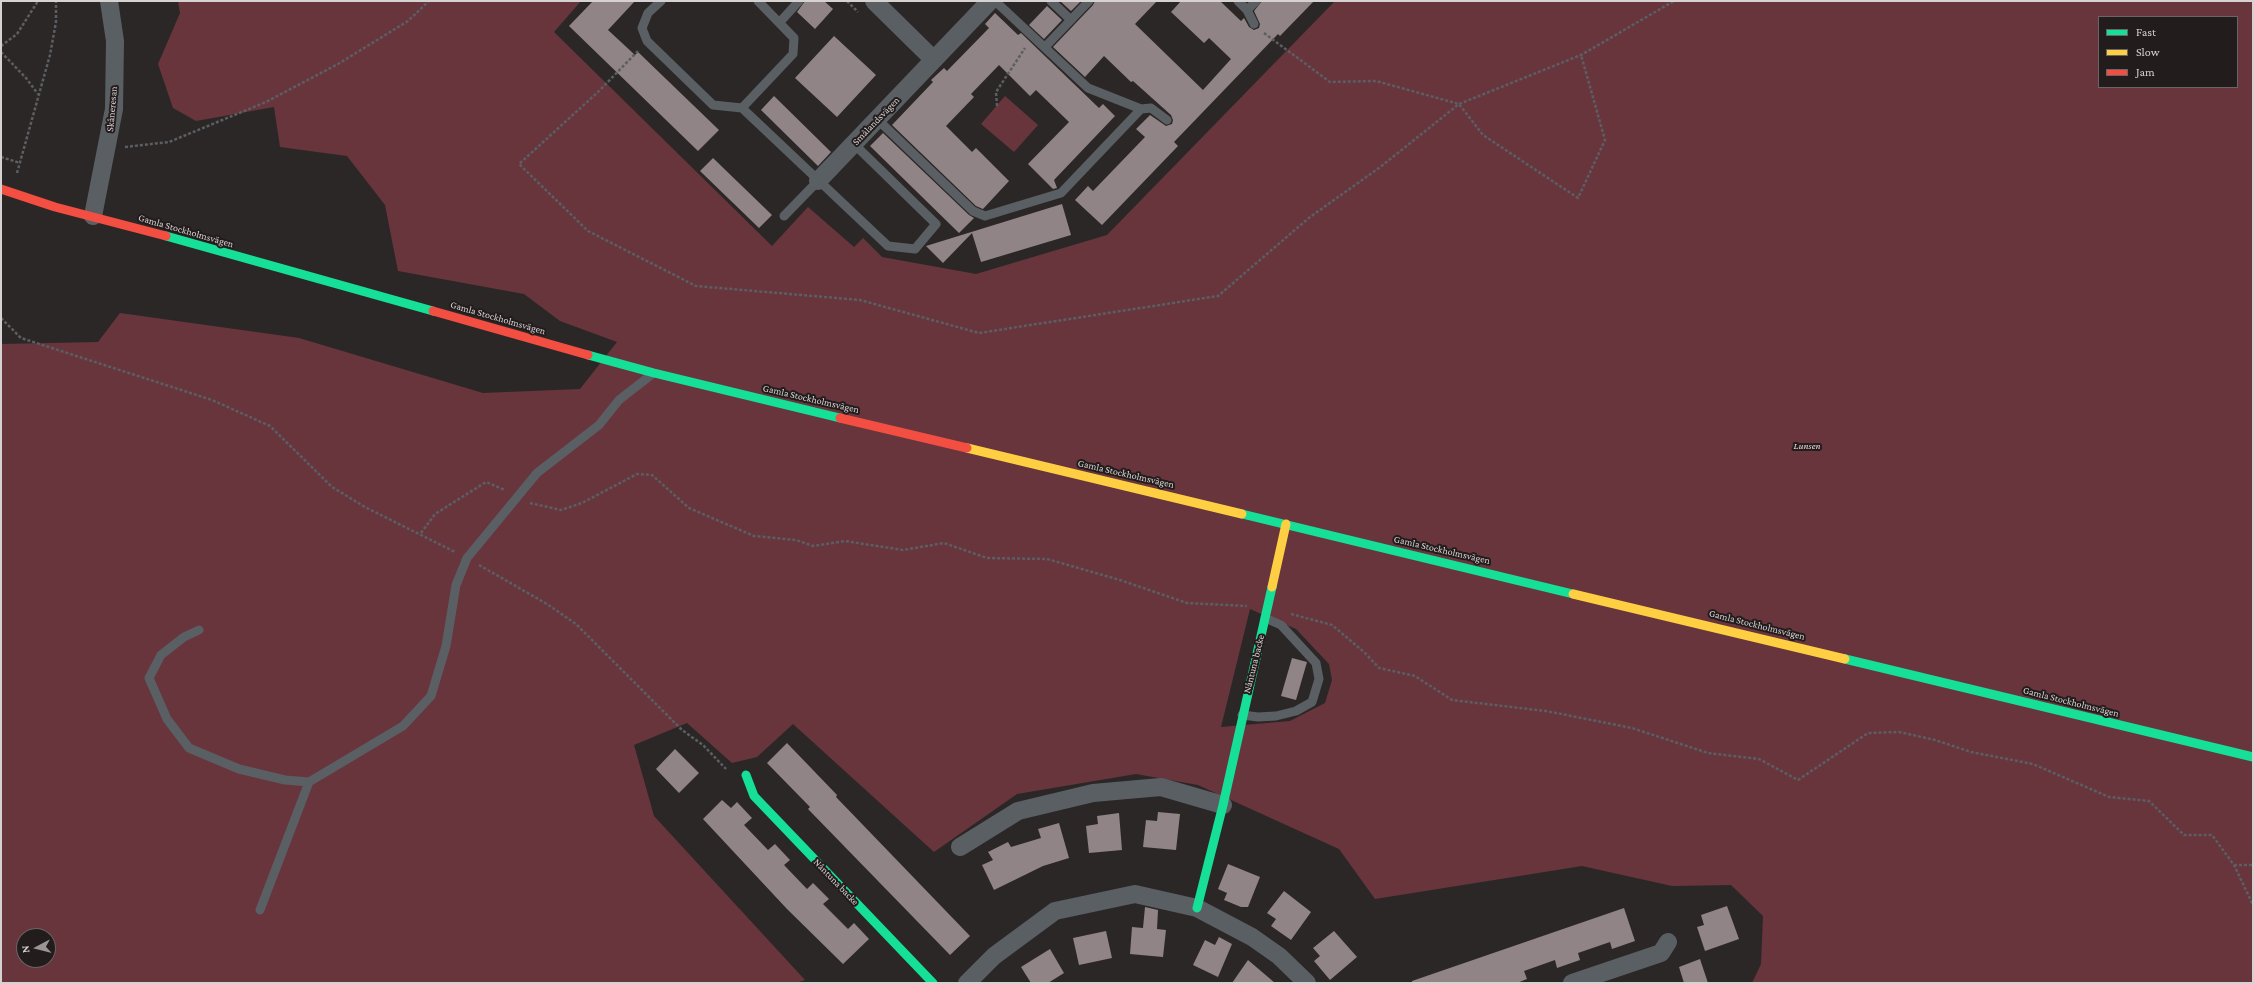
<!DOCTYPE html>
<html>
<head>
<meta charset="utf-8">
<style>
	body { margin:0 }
	#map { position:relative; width:2254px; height:984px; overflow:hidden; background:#2c2727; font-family:"Crimson Pro",serif }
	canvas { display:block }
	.frame { position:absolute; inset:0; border:2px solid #d7d2d2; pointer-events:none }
	.legend { position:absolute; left:2098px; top:16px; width:140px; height:72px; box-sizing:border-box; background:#231c1d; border:1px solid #6b6565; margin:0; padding:5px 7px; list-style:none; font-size:12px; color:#d7d2d2 }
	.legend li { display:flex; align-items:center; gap:8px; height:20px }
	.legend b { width:20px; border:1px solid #6b6565 }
	.north { position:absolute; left:16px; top:928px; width:40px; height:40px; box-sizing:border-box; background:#231c1d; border:1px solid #6b6565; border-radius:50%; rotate:263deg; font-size:11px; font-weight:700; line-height:16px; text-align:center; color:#d7d2d2 }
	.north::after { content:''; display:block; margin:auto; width:14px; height:18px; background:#9b9696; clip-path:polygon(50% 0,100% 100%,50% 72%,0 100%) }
</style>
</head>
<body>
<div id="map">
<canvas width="2254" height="984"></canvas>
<div class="frame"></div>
<ul class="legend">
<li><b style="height:5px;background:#16e098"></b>Fast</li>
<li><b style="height:5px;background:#ffcf43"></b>Slow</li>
<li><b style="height:5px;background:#f24e42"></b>Jam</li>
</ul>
<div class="north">N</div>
</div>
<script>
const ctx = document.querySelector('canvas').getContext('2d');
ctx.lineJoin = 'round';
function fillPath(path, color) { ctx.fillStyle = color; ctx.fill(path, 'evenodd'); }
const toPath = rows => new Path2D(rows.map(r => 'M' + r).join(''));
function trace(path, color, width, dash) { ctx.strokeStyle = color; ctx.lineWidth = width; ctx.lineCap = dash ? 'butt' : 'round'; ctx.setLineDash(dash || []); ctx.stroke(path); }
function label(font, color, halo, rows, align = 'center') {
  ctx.font = font + ' "Crimson Pro",serif'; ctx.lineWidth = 4; ctx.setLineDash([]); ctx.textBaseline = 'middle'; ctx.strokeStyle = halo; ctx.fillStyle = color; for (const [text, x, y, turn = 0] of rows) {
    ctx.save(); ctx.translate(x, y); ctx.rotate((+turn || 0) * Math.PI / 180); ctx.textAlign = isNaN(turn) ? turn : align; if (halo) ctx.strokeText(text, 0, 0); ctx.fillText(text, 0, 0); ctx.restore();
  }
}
fillPath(toPath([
	[178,1,581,1,554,32,772,246,808,207,854,247,863,238,882,257,976,274,1107,235,1335,1,2253,1,2253,983,1752,983,1761,964,1763,916,1731,885,1672,886,1582,866,1375,899,1339,849,1198,785,1136,774,1017,794,934,852,793,724,757,757,732,763,687,723,634,745,654,816,805,980,796,983,1,983,1,344,98,342,120,313,299,338,483,393,580,389,617,342,560,321,524,294,398,271,385,205,347,156,280,147,274,107,196,121,173,108,158,64,180,13],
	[2099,17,2237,17,2237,87,2099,87],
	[1250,609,1296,629,1329,664,1332,680,1325,703,1290,721,1221,727],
	[24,936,48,936,48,960,24,960],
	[1005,96,1038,125,1014,152,981,124]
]), '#68353d');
fillPath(toPath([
	[593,1,635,1,608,30,635,55,638,52,719,130,698,151,569,26],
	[805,1,824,1,833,9,815,29,797,12],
	[1060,1,1081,1,1071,11],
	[1095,1,1157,1,1135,24,1203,90,1231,59,1209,38,1204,43,1171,12,1181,1,1220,1,1241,21,1244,18,1249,27,1254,30,1259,28,1260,24,1254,11,1262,1,1314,1,1280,36,1278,34,1174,142,1178,146,1102,225,1075,200,1088,186,1093,191,1145,137,1136,129,1150,115,1166,126,1172,124,1173,120,1171,115,1133,81,1131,82,1104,56,1085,77,1053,47,1093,5],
	[1047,6,1062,20,1044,39,1029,25],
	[995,13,1018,35,1021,33,1099,108,1103,104,1115,116,1054,180,1057,188,1053,189,1028,164,1069,122,1036,90,1030,96,999,65,971,94,974,97,946,126,972,152,976,148,1009,181,983,209,976,206,892,125,933,82,931,80,944,68,947,71,989,28,985,24],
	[834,36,876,75,837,117,795,78],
	[774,96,831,152,818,166,761,110],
	[883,133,969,215,974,218,959,233,870,146],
	[713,158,772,215,759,228,700,171],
	[1062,204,1071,235,981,262,972,233,943,263,926,246],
	[1292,658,1307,662,1296,700,1281,696],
	[787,743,837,795,836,797,970,936,950,955,808,809,810,807,767,763],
	[675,749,699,773,679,793,656,769],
	[722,800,731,808,737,802,752,818,744,825,768,850,775,844,790,860,784,865,807,889,813,883,829,899,823,904,848,929,854,923,869,939,843,964,787,909,703,819],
	[1158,812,1180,814,1176,850,1143,847,1146,820,1157,821],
	[1119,813,1122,850,1089,853,1086,826,1098,824,1097,816],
	[1059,823,1069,858,1043,866,994,890,982,865,993,860,988,852,1008,842,1011,847,1041,838,1038,829],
	[1228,864,1260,877,1248,907,1241,907,1224,900,1227,893,1218,889],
	[1284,891,1311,912,1291,940,1271,926,1276,919,1267,913],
	[1727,906,1739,939,1705,951,1697,927,1704,925,1701,915],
	[1145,907,1158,910,1157,929,1166,930,1163,957,1130,954,1132,927,1143,928],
	[1624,908,1635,941,1612,949,1610,942,1578,953,1580,960,1557,968,1555,960,1524,971,1527,979,1517,983,1412,983,1412,981],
	[1106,931,1112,958,1079,965,1073,938],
	[1334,931,1357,957,1330,980,1314,961,1320,956,1313,948],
	[1219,937,1232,944,1218,977,1193,965,1205,940,1215,945],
	[1050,949,1064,973,1048,983,1031,983,1021,967],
	[1700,959,1708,983,1684,983,1679,967],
	[1248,960,1275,983,1232,983]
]), '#918486');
trace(toPath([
	[847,1,858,12],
	[1264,33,1330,82,1376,81,1459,104,1483,135,1578,198,1605,140,1581,55],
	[1,46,17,34,38,1],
	[638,51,598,92,519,164,588,231,696,286,860,300,979,333,1218,296,1310,217,1379,168,1459,104,1581,55,1674,1],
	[1,52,26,78,38,94],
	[997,106,996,92,1025,48],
	[125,147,169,142,266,102,338,64,408,21,429,1],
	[1,157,20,163],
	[17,173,50,55,56,22,56,1],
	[1,318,21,338,212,400,270,426,332,487,365,507,455,552],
	[530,503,561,510,582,503,637,474,652,475,689,508,754,536,796,540,813,546,845,541,903,550,944,543,987,558,1047,559,1120,580,1187,603,1247,606],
	[421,533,435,514,486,482,505,490],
	[479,565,547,604,576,624,682,730,703,745,726,769],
	[1291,614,1332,625,1364,652,1379,668,1415,676,1452,700,1546,711,1632,728,1708,753,1759,759,1798,780,1868,733,1899,732,1935,740,1971,752,2033,764,2109,797,2149,801,2184,835,2212,835,2234,865,2253,905],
	[2234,865,2253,865]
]), '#5b5e62', 2.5, [3, 2]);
trace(toPath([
	[661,1,648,13,642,28,647,41,713,105,742,108,888,246,915,249,936,224,854,144],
	[995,1,1088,88,1141,109,1151,108,1167,120],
	[1051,1,1071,20],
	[1238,1,1247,10,1254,24],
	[1247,10,1256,1],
	[780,22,799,1],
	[1045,47,1089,1],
	[742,108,793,54,794,38,758,1],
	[877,119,973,211,985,216,1061,193,1141,109],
	[784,216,818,181],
	[199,630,184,637,161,655,149,678,167,719,189,748,239,769,285,780,309,782],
	[1242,715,1258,717,1276,716,1296,711,1312,702,1319,679,1316,663,1281,625,1265,618],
	[260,910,309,782,403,726,431,696,446,646,456,585,467,558,537,473,599,425,619,400,651,375]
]), '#5a5f64', 9);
trace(toPath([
	[874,1,934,60],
	[818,181,990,1],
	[93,216,114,109,115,41,109,1],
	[960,847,1018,811,1093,793,1161,787,1223,805],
	[967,983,994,956,1055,911,1135,894,1197,908,1252,937,1279,956,1307,983],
	[1572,983,1661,953,1668,942]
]), '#5a5f64', 18);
trace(toPath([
	[166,236,433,311],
	[588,355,654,373,840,418],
	[1242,514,1573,594],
	[1845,659,2253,757],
	[746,775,754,796,933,983],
	[1197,908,1223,805,1272,587]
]), '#16e098', 9);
trace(toPath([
	[967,448,1242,514],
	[1272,587,1286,524],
	[1573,594,1845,659]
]), '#ffcf43', 9);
trace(toPath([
	[1,189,55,207,166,236],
	[433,311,588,355],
	[840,418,967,448]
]), '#f24e42', 9);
label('10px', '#d7d2d2', '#231c1d', [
	["Skåneresan",112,109,-85],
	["Smålandsvägen",876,121,-46],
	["Gamla Stockholmsvägen",186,231,16],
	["Gamla Stockholmsvägen",498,318,16],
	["Gamla Stockholmsvägen",811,399,13],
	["Gamla Stockholmsvägen",1126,474,13],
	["Gamla Stockholmsvägen",1442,550,13],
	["Gamla Stockholmsvägen",1757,625,14],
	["Nåntuna backe",1254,664,-76],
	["Gamla Stockholmsvägen",2071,702,14],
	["Nåntuna backe",836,882,46]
]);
label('italic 10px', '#f1d9db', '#231c1d', [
	["Lunsen",1807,446]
]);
</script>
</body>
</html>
